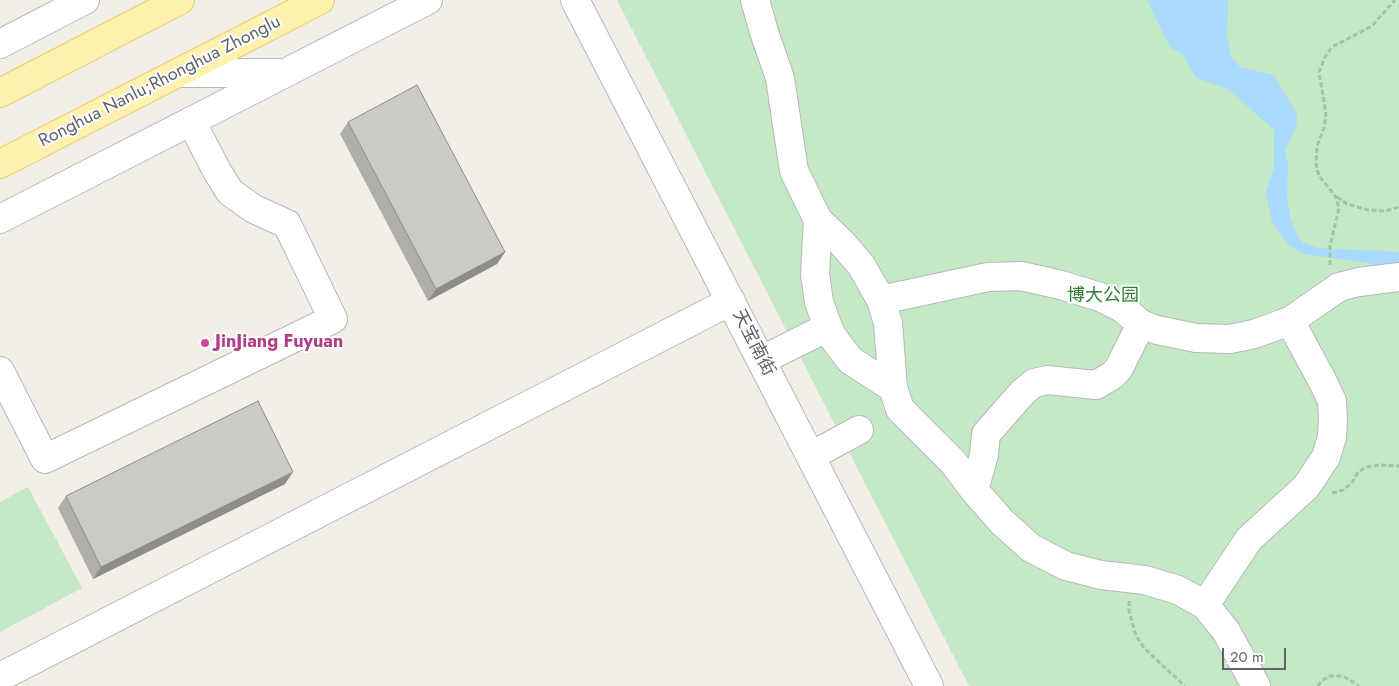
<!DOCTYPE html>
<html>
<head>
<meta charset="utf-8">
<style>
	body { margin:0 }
	#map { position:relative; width:1399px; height:686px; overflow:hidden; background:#f1efe8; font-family:Jost,sans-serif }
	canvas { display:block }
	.scale { position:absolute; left:1222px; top:648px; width:64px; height:22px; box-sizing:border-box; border:2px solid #5f6368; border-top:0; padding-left:6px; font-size:15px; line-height:18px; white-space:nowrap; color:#5f6368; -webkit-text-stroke:4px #fff; paint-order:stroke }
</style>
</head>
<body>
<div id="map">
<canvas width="1399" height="686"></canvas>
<div class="scale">20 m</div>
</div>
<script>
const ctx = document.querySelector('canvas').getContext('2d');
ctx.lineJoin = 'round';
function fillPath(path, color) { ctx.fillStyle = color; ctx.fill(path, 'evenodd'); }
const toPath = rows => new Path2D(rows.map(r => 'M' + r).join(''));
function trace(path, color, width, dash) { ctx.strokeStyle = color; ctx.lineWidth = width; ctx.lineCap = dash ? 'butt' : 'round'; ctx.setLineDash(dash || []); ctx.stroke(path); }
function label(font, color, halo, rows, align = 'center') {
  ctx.font = font + ' Jost,"Noto Sans SC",sans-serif'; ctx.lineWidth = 4; ctx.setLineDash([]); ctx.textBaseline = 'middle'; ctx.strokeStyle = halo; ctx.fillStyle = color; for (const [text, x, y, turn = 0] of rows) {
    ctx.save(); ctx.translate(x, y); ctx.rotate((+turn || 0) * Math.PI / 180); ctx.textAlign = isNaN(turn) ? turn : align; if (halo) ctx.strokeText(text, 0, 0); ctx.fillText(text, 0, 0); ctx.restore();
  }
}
fillPath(toPath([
	[617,0,1399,0,1399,686,969,686],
	[28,487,82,588,0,632,0,502]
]), '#c5e8c5');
fillPath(toPath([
	[1147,0,1228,0,1227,35,1231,57,1240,67,1274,75,1297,114,1297,123,1285,151,1288,165,1287,196,1290,216,1295,232,1303,243,1319,248,1399,252,1399,271,1395,267,1304,254,1288,245,1272,222,1266,192,1274,168,1274,130,1228,89,1196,78,1182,53,1171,49]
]), '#aadaff');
const minor = toPath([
	[575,0,929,686],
	[755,0,764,32,780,78,794,171,818,220,841,242,861,265,881,300,888,323,893,388,900,409,953,462,974,490,1002,522,1031,548,1066,566,1101,575,1145,580,1178,590,1205,605,1226,631,1256,686],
	[0,44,85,0],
	[179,73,280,73],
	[0,219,428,0],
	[818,220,815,274,819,302,828,327,832,336,850,360,893,388],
	[881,300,988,277,1021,276,1061,285,1100,297,1122,308,1141,324,1157,330,1196,338,1230,339,1254,334,1290,321,1339,287,1359,282,1399,277],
	[762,360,828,327],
	[0,371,45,459,333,319,287,224,254,209,230,192,217,171,191,121],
	[811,456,859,430],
	[974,490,984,455,986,434,1023,392,1034,383,1047,380,1096,385,1113,375,1119,368,1141,324],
	[1205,605,1249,539,1306,487,1326,457,1332,437,1333,418,1332,401,1322,380,1290,321],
	[0,677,731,301]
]);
const major = toPath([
	[0,93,180,0],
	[0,164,320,0]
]);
trace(minor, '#b5b8bc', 30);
trace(major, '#f2c960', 30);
trace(toPath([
	[1337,197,1347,204,1368,210,1385,211,1399,207],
	[1330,265,1330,246,1339,208,1336,197,1319,176,1316,165,1317,146,1324,128,1326,114,1319,72,1325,57,1332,47,1372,26,1395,0],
	[1332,493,1343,490,1352,483,1358,472,1367,467,1380,465,1399,466],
	[1129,601,1129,611,1136,636,1145,649,1185,686],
	[1318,686,1322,680,1331,676,1343,676,1359,686]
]), '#9cc7a9', 3, [5, 2.5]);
trace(minor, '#fff', 28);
trace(major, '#fff2af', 28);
fillPath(toPath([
	[348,122,505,252,497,264,428,301,340,134],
	[285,484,93,579,58,508,66,496]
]), '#afaea9');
fillPath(toPath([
	[505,252,497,264,428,301,436,289],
	[293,472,285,484,93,579,101,567]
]), '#8f8d8a');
const building = toPath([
	[417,85,505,252,436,289,348,122,417,85],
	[258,401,293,472,101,567,66,496,258,401]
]);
fillPath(building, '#cccac5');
trace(building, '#8f8d8a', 1);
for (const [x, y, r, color] of [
	[205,343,5,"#d1479c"]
]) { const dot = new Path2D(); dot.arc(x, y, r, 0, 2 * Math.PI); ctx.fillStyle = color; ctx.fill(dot); trace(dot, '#fff', 2); }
label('18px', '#5f6368', '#fff', [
	["Ronghua Nanlu;Rhonghua Zhonglu",160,82,-27],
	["天宝南街",753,343,63]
]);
label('18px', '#348238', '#fff', [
	["博大公园",1103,297]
]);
label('bold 18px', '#b23c85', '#fff', [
	["JinJiang Fuyuan",215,343]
], 'left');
</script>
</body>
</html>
